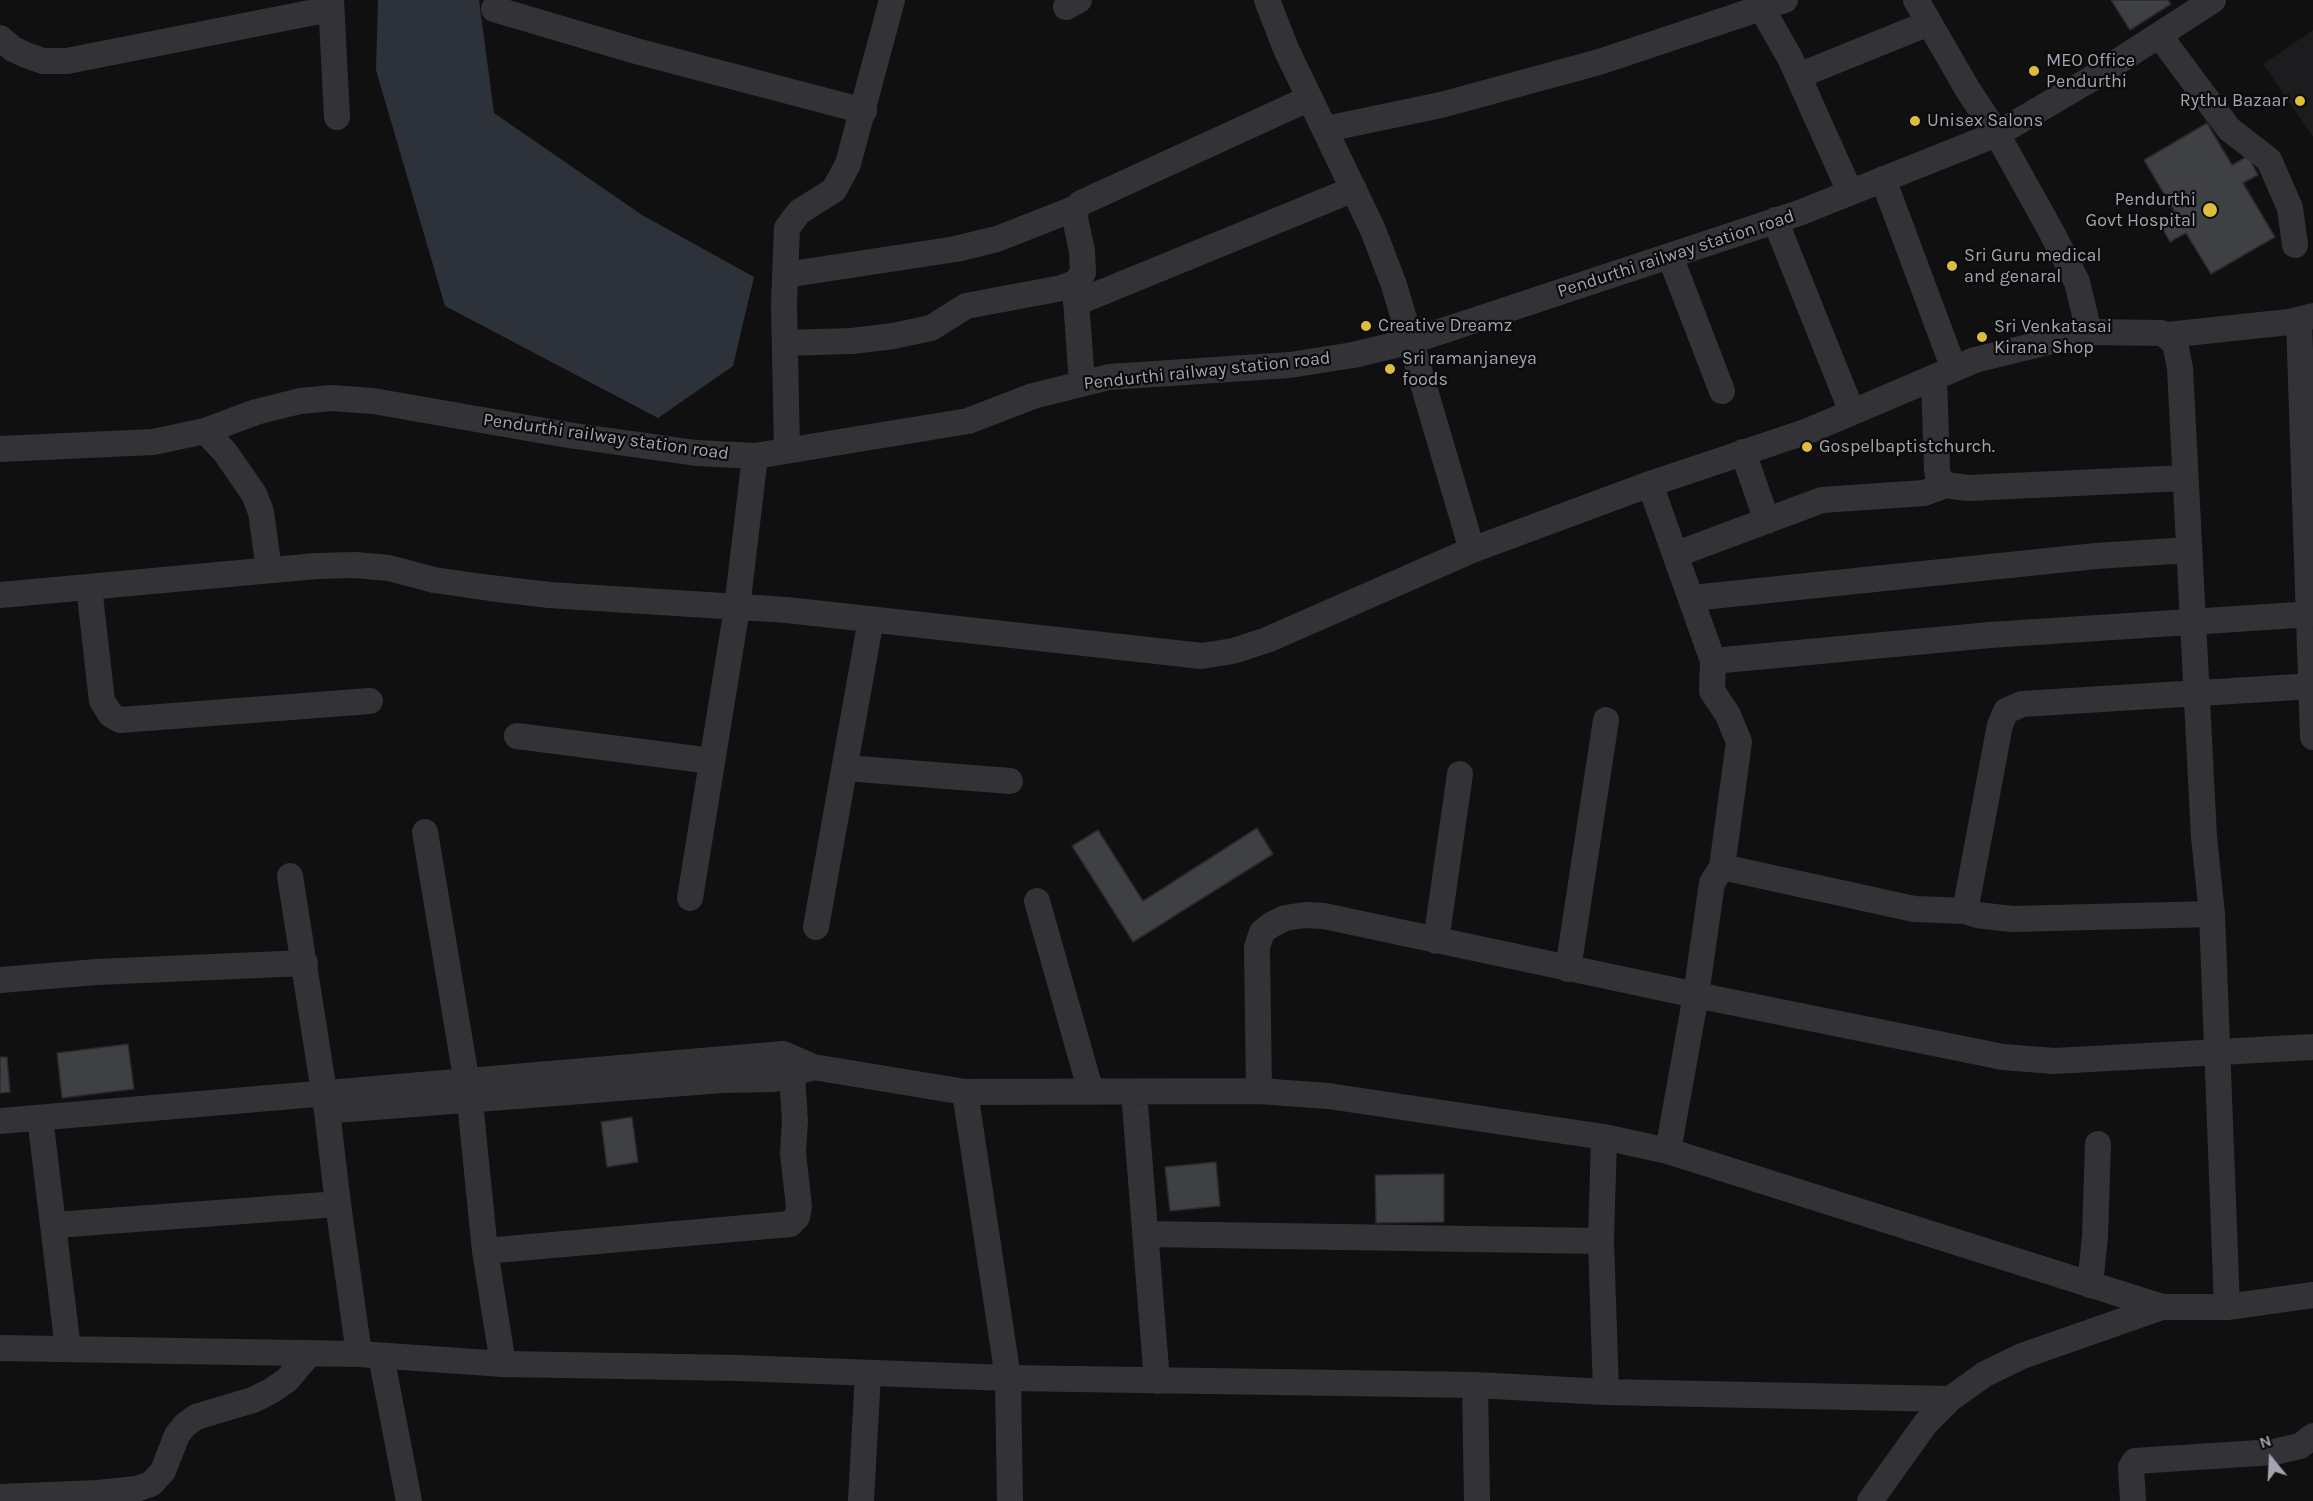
<!DOCTYPE html>
<html>
<head>
<meta charset="utf-8">
<style>
	body { margin:0 }
	#map { position:relative; width:2313px; height:1501px; overflow:hidden; background:#101011; font-family:Karla,sans-serif }
	canvas { display:block }
	.north { position:absolute; left:2241px; top:1429px; width:60px; height:60px; -webkit-text-stroke:4px #0b0b0c; paint-order:stroke; rotate:342deg; font-size:16px; font-weight:700; line-height:24px; text-align:center; color:#a2a5b0 }
	.north::after { content:''; display:block; margin:auto; width:21px; height:27px; background:#a2a5b0; clip-path:polygon(50% 0,100% 100%,50% 72%,0 100%) }
</style>
</head>
<body>
<div id="map">
<canvas width="2313" height="1501"></canvas>
<div class="north">N</div>
</div>
<script>
const ctx = document.querySelector('canvas').getContext('2d');
ctx.lineJoin = 'round';
function fillPath(path, color) { ctx.fillStyle = color; ctx.fill(path, 'evenodd'); }
const toPath = rows => new Path2D(rows.map(r => 'M' + r).join(''));
function trace(path, color, width, dash) { ctx.strokeStyle = color; ctx.lineWidth = width; ctx.lineCap = dash ? 'butt' : 'round'; ctx.setLineDash(dash || []); ctx.stroke(path); }
function label(font, color, halo, rows, align = 'center') {
  ctx.font = font + ' Karla,sans-serif'; ctx.lineWidth = 4.5; ctx.setLineDash([]); ctx.textBaseline = 'middle'; ctx.strokeStyle = halo; ctx.fillStyle = color; for (const [text, x, y, turn = 0] of rows) {
    ctx.save(); ctx.translate(x, y); ctx.rotate((+turn || 0) * Math.PI / 180); ctx.textAlign = isNaN(turn) ? turn : align; if (halo) ctx.strokeText(text, 0, 0); ctx.fillText(text, 0, 0); ctx.restore();
  }
}
fillPath(toPath([
	[2313,30,2313,137,2263,64]
]), '#1c1c1e');
fillPath(toPath([
	[378,0,479,0,494,113,642,215,754,277,733,366,658,418,445,306,376,70]
]), '#2d323a');
const building = toPath([
	[2111,0,2168,0,2171,4,2130,30,2111,0],
	[2207,123,2232,165,2248,156,2258,175,2243,183,2275,237,2211,274,2186,233,2170,242,2160,224,2176,214,2144,160,2207,123],
	[1257,828,1273,854,1133,942,1072,846,1098,830,1143,901,1257,828],
	[128,1044,134,1089,62,1098,57,1053,128,1044],
	[0,1057,7,1057,10,1092,0,1093,0,1057],
	[632,1117,638,1162,607,1167,601,1122,632,1117],
	[1216,1162,1220,1206,1170,1211,1165,1167,1216,1162],
	[1444,1174,1444,1222,1376,1223,1375,1175,1444,1174]
]);
fillPath(building, '#3f4044');
trace(building, '#2a2a2d', 1.5);
trace(toPath([
	[331,0,337,117],
	[1267,0,1286,49,1373,230,1394,285,1472,550],
	[1757,0,1790,58,1850,192],
	[1916,0,1968,90,1997,134,2051,231,2077,282,2089,332],
	[1066,7,1079,0],
	[494,9,636,51,864,111],
	[2159,35,2229,129,2269,160,2290,208,2295,245],
	[0,38,13,49,26,55,43,61,67,61,330,9],
	[1798,76,1929,23],
	[1326,129,1441,105,1599,62,1785,0],
	[1883,179,1954,369],
	[1775,220,1852,412],
	[1670,256,1722,391],
	[785,275,956,249,997,239,1076,208],
	[1075,286,1082,383],
	[1076,303,1354,189],
	[2299,321,2313,737],
	[2167,335,2289,322,2313,316],
	[785,343,852,341,893,336,931,328,966,306,1062,288,1075,283,1083,273,1082,251,1075,218,1076,208,1081,203,1310,98],
	[1934,378,1937,469,1938,477,1946,485,1968,488,2184,478],
	[205,431,225,452,254,494,261,512,269,570],
	[0,449,153,442,205,431,256,412,300,401,331,398,373,401,568,435,696,453,755,456,968,421,1033,396,1109,377,1290,365,1353,355,1412,341,1799,213,1997,134,2091,79,2213,0],
	[787,450,784,304,787,228,799,212,834,190,848,164,892,0],
	[1743,452,1767,521],
	[1650,484,1713,661,1712,691,1728,715,1739,742,1722,867,1712,883,1696,995,1668,1151],
	[1677,554,1822,500,1924,493,1946,485],
	[89,587,102,701,111,715,120,720,370,701],
	[0,595,316,566,355,565,389,568,434,580,490,588,549,595,787,610,1202,656,1233,651,1267,640,1472,550,1650,484,1808,431,1975,360,2089,332,2162,333,2175,343,2180,368,2204,837,2212,914,2227,1307],
	[1692,598,2096,556,2189,550],
	[1713,661,1990,635,2313,614],
	[517,736,712,761],
	[846,768,1010,781],
	[425,832,470,1102,485,1251,503,1364],
	[1722,867,1914,909,1965,911,1977,915,2012,919,2212,914],
	[690,898,737,608,755,456],
	[1037,901,1091,1092],
	[1965,911,2000,725,2006,711,2022,704,2313,686],
	[816,927,871,619],
	[1436,941,1460,774],
	[1568,969,1606,720],
	[0,980,97,972,305,963],
	[1259,1091,1257,947,1262,932,1271,925,1285,918,1305,915,1324,916,1696,995,2003,1057,2054,1061,2313,1047],
	[965,1092,1008,1378,1010,1501],
	[1134,1092,1157,1381],
	[336,1110,722,1080,774,1079,813,1067],
	[0,1121,783,1054,813,1067,965,1092,1259,1091,1328,1096,1604,1137,1668,1151,2162,1307,2227,1307,2313,1295],
	[42,1134,68,1349],
	[55,1225,338,1204,327,1111,290,876],
	[1145,1234,1601,1241],
	[485,1251,790,1224,797,1217,799,1207,793,1153,795,1121,792,1075],
	[2090,1285,2095,1236,2098,1144],
	[0,1348,359,1354,338,1204],
	[359,1354,503,1364,739,1368,1008,1378,1475,1385,1606,1392,1601,1241,1604,1137],
	[381,1356,409,1501],
	[1475,1385,1477,1501],
	[1606,1392,1950,1399],
	[0,1497,98,1493,136,1489,151,1484,163,1471,177,1435,185,1425,196,1417,253,1400,271,1391,287,1380,310,1353],
	[861,1501,868,1374],
	[1870,1501,1926,1423,1950,1399,1985,1374,2022,1356,2162,1307],
	[2133,1501,2131,1467,2135,1461,2274,1452,2300,1446,2313,1436]
]), '#333337', 26);
for (const [x, y, r, color] of [
	[2034,71,6,"#ddbd3b"],
	[2300,101,6,"#ddbd3b"],
	[1915,121,6,"#ddbd3b"],
	[2210,210,8,"#ddbd3b"],
	[1952,266,6,"#ddbd3b"],
	[1366,326,6,"#ddbd3b"],
	[1982,337,6,"#ddbd3b"],
	[1390,369,6,"#ddbd3b"],
	[1807,447,6,"#ddbd3b"]
]) { const dot = new Path2D(); dot.arc(x, y, r, 0, 2 * Math.PI); ctx.fillStyle = color; ctx.fill(dot); trace(dot, '#0b0b0c', 2); }
label('18px', '#a2a5b0', '#0b0b0c', [
	["MEO Office",2046,61],
	["Pendurthi",2046,82],
	["Rythu Bazaar",2288,101,"right"],
	["Unisex Salons",1927,121],
	["Pendurthi",2196,200,"right"],
	["Govt Hospital",2196,221,"right"],
	["Sri Guru medical",1964,256],
	["and genaral",1964,277],
	["Creative Dreamz",1378,326],
	["Sri Venkatasai",1994,327],
	["Kirana Shop",1994,348],
	["Sri ramanjaneya",1402,359],
	["foods",1402,380],
	["Gospelbaptistchurch.",1819,447]
], 'left');
label('18px', '#a2a5b0', '#0b0b0c', [
	["Pendurthi railway station road",1676,254,-18],
	["Pendurthi railway station road",1207,371,-6],
	["Pendurthi railway station road",606,437,8]
]);
</script>
</body>
</html>
